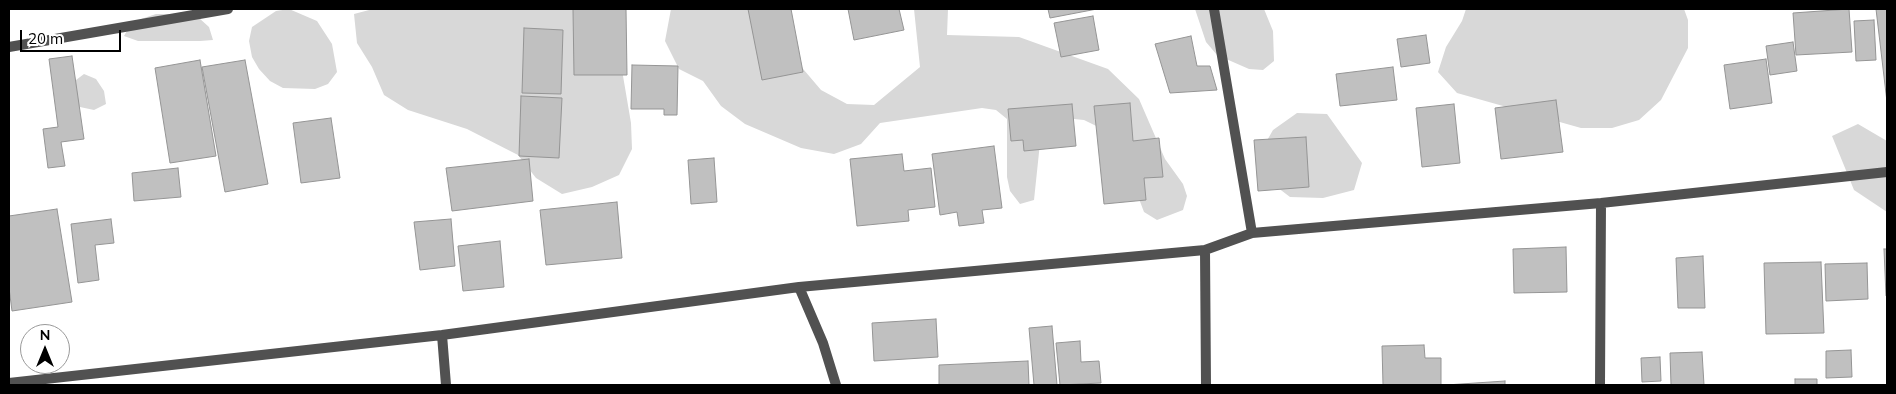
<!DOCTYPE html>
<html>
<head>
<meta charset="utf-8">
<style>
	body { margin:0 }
	#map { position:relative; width:1896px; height:394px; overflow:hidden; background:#fff; font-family:Mulish,sans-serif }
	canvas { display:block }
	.frame { position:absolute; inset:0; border:10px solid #000; pointer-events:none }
	.north { position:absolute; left:20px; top:324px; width:50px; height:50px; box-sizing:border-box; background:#fff; border:1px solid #999; border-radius:50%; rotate:0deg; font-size:14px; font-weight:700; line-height:20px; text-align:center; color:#000 }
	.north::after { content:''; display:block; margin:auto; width:18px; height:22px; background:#000; clip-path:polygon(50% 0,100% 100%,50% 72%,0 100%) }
	.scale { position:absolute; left:20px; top:30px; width:101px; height:22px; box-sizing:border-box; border:2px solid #000; border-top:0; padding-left:6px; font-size:15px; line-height:18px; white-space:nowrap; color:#000; -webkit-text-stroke:4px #fff; paint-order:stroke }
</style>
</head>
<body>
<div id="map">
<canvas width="1896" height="394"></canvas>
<div class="frame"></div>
<div class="north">N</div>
<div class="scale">20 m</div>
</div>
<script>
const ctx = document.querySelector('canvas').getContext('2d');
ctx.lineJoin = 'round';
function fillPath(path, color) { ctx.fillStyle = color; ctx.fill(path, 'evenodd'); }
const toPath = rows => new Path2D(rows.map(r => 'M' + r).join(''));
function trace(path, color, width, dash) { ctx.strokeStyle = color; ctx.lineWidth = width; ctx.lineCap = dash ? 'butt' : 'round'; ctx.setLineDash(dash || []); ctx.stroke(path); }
fillPath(toPath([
	[289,9,317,21,332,44,337,72,328,84,315,89,283,88,270,81,259,69,252,57,249,41,252,27,276,11],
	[373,9,592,9,600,14,622,70,631,123,632,149,619,175,592,187,562,194,536,178,518,155,467,129,408,110,384,95,372,67,357,43,354,14],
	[671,9,756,9,781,43,821,90,847,104,874,105,920,67,914,9,948,9,947,35,1019,37,1108,69,1139,99,1165,159,1183,184,1187,196,1183,210,1157,220,1144,212,1133,183,1129,142,1084,120,1054,117,1040,143,1034,200,1020,204,1010,191,1007,177,1007,119,996,110,982,108,880,123,861,144,834,154,801,148,745,124,721,106,703,81,679,69,665,41],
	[1195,9,1264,9,1273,31,1274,61,1263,70,1249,69,1217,55,1206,42],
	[1466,9,1684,9,1688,20,1688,48,1661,100,1639,120,1612,128,1581,128,1457,93,1438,72,1446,47,1462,21],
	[156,14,186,14,199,18,209,27,213,40,200,41,138,41,124,36,129,27,141,19],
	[84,74,96,79,104,91,106,104,94,110,80,107,72,95,72,83],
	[1297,113,1327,114,1362,163,1354,190,1323,198,1290,197,1265,178,1261,151,1273,130],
	[1858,124,1887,141,1887,212,1854,190,1832,136]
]), '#d8d8d8');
const building = toPath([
	[573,9,626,9,627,75,574,75,573,9],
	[748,9,791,9,803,72,762,80,748,9],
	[848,9,899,9,904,30,854,40,848,9],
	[1048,9,1097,9,1050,18,1048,9],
	[1849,9,1852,52,1796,55,1793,13,1849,9],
	[1876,9,1887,9,1887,102,1876,9],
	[1093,16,1099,50,1061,57,1054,23,1093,16],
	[1874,20,1876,60,1856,61,1854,21,1874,20],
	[524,28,563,30,561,94,522,93,524,28],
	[1426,35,1430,63,1401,67,1397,39,1426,35],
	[1191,36,1197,66,1210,66,1217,90,1170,93,1155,44,1191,36],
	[1793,42,1797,71,1770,75,1766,46,1793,42],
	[72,56,84,139,61,142,65,166,48,168,43,129,58,127,49,59,72,56],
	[1766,59,1772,103,1730,109,1724,65,1766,59],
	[200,60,216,156,170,163,155,68,200,60],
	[245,60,268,184,225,192,202,67,245,60],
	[632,65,678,66,677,115,664,115,664,109,631,109,632,65],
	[1393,67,1397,100,1340,106,1336,74,1393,67],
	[521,96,562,98,559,158,519,156,521,96],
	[1556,100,1563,152,1501,159,1495,108,1556,100],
	[1130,103,1133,141,1159,138,1163,177,1144,178,1146,200,1104,204,1094,106,1130,103],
	[1072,104,1076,146,1024,151,1023,140,1011,141,1008,109,1072,104],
	[1454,104,1460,163,1422,167,1416,108,1454,104],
	[331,118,340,178,301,183,293,123,331,118],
	[1306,137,1309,187,1258,191,1254,140,1306,137],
	[994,146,1002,208,982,210,984,223,959,226,957,212,940,215,932,154,994,146],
	[902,154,904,171,931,168,935,207,908,210,909,221,857,226,850,159,902,154],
	[714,158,717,202,691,204,688,160,714,158],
	[529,159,533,201,452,211,446,168,529,159],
	[178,168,181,197,134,201,132,173,178,168],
	[617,202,622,258,546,265,540,210,617,202],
	[57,209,72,302,12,311,9,288,9,216,57,209],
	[111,219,114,243,95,245,99,280,78,283,71,224,111,219],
	[451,219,455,266,420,270,414,222,451,219],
	[500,241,504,287,463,291,458,246,500,241],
	[1566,247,1567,292,1514,293,1513,249,1566,247],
	[1884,249,1887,249,1887,295,1886,296,1884,249],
	[1703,256,1705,308,1678,308,1676,258,1703,256],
	[1821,262,1824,333,1766,334,1764,263,1821,262],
	[1867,263,1868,299,1826,301,1825,264,1867,263],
	[936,319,938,357,874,361,872,323,936,319],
	[1052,326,1057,385,1034,385,1029,328,1052,326],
	[1080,341,1081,362,1099,361,1101,383,1060,385,1056,343,1080,341],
	[1424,345,1425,358,1441,358,1441,385,1383,385,1382,346,1424,345],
	[1851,350,1852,377,1826,378,1826,351,1851,350],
	[1702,352,1704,385,1671,385,1670,353,1702,352],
	[1660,357,1661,381,1642,382,1641,358,1660,357],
	[1028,361,1029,385,939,385,939,365,1028,361],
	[1795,379,1817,379,1817,385,1795,385,1795,379],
	[1505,381,1505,385,1446,385,1505,381]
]);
fillPath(building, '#c0c0c0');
trace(building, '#959595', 1);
trace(toPath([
	[1214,9,1252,233],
	[9,47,228,9],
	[1205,250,1206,385],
	[799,287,823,343,836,385],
	[442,335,446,385],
	[9,383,442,335,799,287,1205,250,1252,233,1601,203,1887,172],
	[1600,385,1601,203]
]), '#515151', 10);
</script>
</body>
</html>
